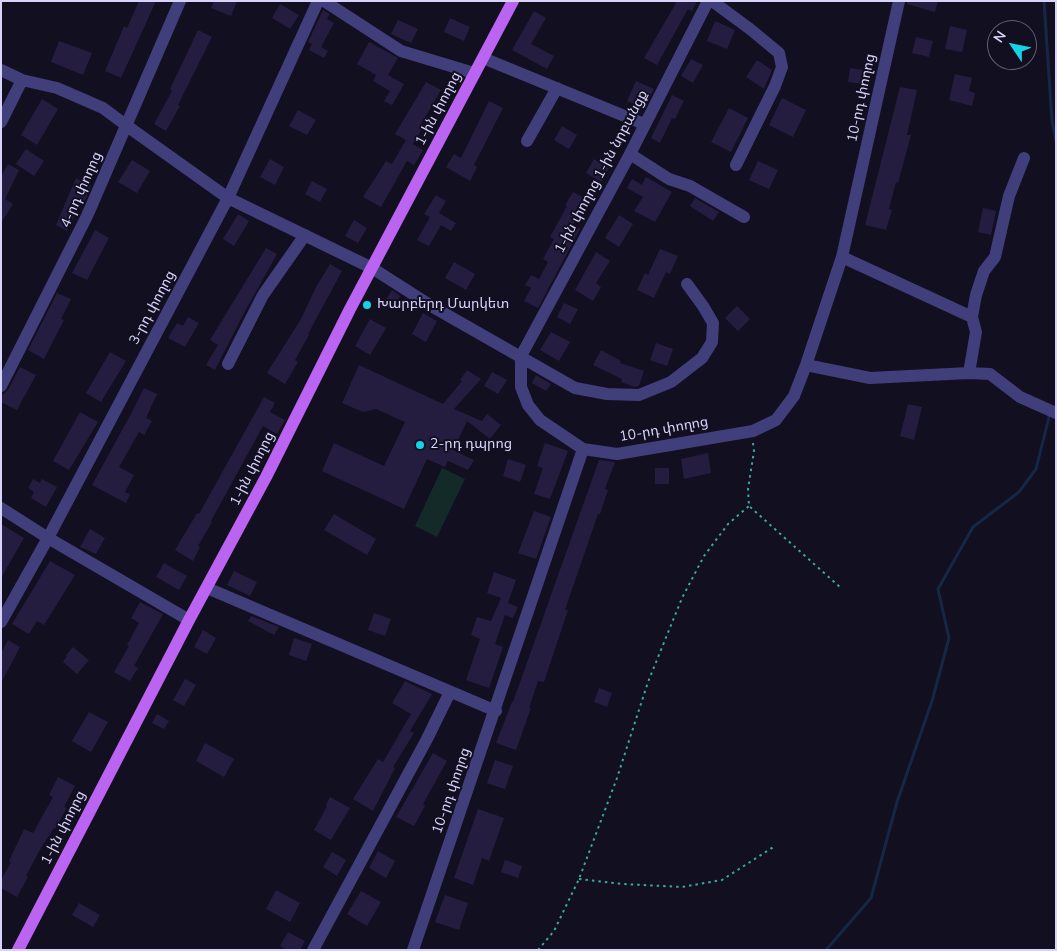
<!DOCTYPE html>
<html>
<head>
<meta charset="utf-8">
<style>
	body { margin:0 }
	#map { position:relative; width:1057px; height:951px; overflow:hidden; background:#120f20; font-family:"Nunito Sans",sans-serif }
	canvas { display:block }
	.frame { position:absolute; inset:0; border:2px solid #d7d3fb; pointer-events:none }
	.north { position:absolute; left:987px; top:20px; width:50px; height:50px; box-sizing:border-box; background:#120f20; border:1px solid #615d78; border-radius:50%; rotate:304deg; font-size:14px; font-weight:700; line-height:20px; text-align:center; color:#d7d3fb }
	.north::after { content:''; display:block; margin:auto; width:18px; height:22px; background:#15d2e5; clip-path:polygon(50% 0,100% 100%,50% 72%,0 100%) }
</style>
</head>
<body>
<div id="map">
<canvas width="1057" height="951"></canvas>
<div class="frame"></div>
<div class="north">N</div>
</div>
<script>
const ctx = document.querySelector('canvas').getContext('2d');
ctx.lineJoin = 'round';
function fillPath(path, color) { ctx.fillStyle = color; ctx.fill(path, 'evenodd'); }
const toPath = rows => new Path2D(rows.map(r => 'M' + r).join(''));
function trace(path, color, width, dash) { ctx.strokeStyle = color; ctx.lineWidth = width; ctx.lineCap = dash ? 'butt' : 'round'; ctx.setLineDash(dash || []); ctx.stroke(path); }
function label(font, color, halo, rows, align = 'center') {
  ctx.font = font + ' "Nunito Sans","Noto Sans Armenian",sans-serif'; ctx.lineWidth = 4; ctx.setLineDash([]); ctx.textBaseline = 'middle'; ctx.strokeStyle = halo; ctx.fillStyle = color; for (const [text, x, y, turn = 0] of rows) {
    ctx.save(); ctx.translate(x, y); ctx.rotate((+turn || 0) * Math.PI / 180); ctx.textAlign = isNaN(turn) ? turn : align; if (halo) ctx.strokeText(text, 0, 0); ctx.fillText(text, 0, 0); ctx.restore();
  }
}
fillPath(toPath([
	[442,468,465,479,437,537,415,526]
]), '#132a29');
trace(toPath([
	[1044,1,1052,121,1056,140],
	[826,950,871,898,897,802,932,701,949,638,938,589,973,527,1019,492,1036,469,1050,413]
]), '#142846', 3);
fillPath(toPath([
	[139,1,156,1,121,78,105,71,124,26,127,28],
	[214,1,237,1,231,16,211,8],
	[673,1,697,1,692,11,688,9,657,65,644,58,676,3],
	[907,1,938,1,935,12,907,4],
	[280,4,299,15,290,29,272,18],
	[323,10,330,14,327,19,334,23,321,47,328,51,324,58,309,50,312,44,308,42],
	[534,11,546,18,531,44,554,56,547,69,512,50],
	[450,18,470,27,464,41,444,32],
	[398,20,418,29,411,43,391,34],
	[715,21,735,30,727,49,707,41],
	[950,26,967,30,962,52,945,49],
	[198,30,212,37,178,105,180,106,166,131,154,124,172,91,170,89],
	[916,37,933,41,929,57,912,53],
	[59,41,92,53,83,75,51,62],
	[369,42,398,58,388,75,404,84,392,105,384,101,390,91,373,81,376,75,357,64],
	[691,59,703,65,693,83,681,76],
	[757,60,772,70,764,89,746,77],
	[850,68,864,70,862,84,848,82],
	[955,74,972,78,969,91,975,93,972,106,949,100],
	[636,81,654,89,644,108,627,101],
	[426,82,441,90,421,124,424,125,413,144,395,134],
	[900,87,917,90,907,135,911,135,898,183,896,182,889,209,892,210,886,230,865,225],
	[672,95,684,101,675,119,672,118,660,143,651,138],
	[782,98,806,110,793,137,769,125],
	[42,99,58,109,37,145,21,135],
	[489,101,503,108,474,165,477,167,470,181,446,167,454,154,461,158],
	[729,108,748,118,731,152,711,142],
	[298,110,316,120,307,135,289,126],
	[562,126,577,135,569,149,554,140],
	[406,140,423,150,414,165,407,161,381,207,363,197,386,161,392,164],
	[26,149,44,161,34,176,16,164],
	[270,159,284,167,275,185,260,177],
	[594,159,609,168,601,182,586,173],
	[132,160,150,171,137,193,118,182],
	[758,161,778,170,769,189,749,180],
	[8,164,19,170,5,199,13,204,1,223,1,176],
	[646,177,672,192,655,222,634,211,643,197,627,188,632,179,642,185],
	[76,178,91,186,83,205,80,203,67,231,56,225],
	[312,181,327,189,320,202,305,194],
	[573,192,588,200,573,225,580,229,538,308,524,301,531,288,525,285,531,275,539,279,548,262,543,259,554,239,550,237,567,206,565,205],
	[436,195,446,201,439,213,456,223,451,231,441,225,429,246,417,240,430,217,424,214],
	[695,198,719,212,713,221,690,206],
	[983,208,996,211,991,235,978,232],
	[238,214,249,221,234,246,223,239],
	[619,215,633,224,619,247,605,238],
	[354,220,367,228,358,243,345,236],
	[95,230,109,238,87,280,72,273],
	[266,248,277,254,244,313,215,370,206,365,218,345,210,340],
	[660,249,678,256,670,274,666,272,654,298,637,290,645,273,648,275],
	[596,252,610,261,596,283,601,287,593,301,575,290],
	[454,262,475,274,466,290,445,278],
	[330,264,342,271,308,334,309,335,295,360,298,362,285,384,267,373,301,319,316,287],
	[392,290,400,296,393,308,384,303],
	[57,293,71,299,61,319,64,320,44,359,28,350],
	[564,303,578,309,570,324,557,317],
	[737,306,750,319,738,331,725,318],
	[423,313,437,321,426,342,412,334],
	[188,317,199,323,185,347,168,338,177,323,183,326],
	[370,319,386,328,370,355,355,346],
	[551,332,570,342,559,361,540,350],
	[656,343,673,349,667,366,650,360],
	[601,350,621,361,620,363,644,371,639,386,635,387,621,382,622,379,593,365],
	[110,352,126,361,101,402,86,393],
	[359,365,443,404,462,381,460,380,467,370,481,379,454,409,482,421,487,414,501,425,490,439,467,421,453,450,474,460,468,470,448,461,445,467,427,459,404,509,322,471,334,443,384,466,405,422,376,409,363,412,342,403],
	[20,367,36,375,17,410,1,402,1,396,8,390],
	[492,372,507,380,498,394,484,386],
	[536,375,551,384,546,391,532,383],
	[144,388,157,394,146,418,152,421,144,435,139,432,119,467,134,475,125,492,130,494,126,503,92,485,133,410],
	[264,397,275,403,270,412,285,420,277,434,263,426,211,521,212,522,198,546,200,547,193,561,175,550,197,513,199,514],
	[908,404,922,407,914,440,900,436],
	[80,412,98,422,69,470,53,461],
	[545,443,568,451,550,499,534,494,543,468,537,466],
	[708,453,711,473,684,479,681,459],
	[508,459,526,465,520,482,503,476],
	[599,460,615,462,605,489,608,490,600,514,598,514,565,610,568,610,544,682,538,681,529,708,531,708,516,750,496,743,512,702,513,702],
	[655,468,669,468,669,484,655,484],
	[33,479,40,483,42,479,57,487,46,507,31,498,34,492,28,488],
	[534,511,551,517,536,559,518,553],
	[334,514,376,539,367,555,324,530],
	[1,524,24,538,1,578],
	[90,529,105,538,96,554,80,547],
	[50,561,75,575,44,625,37,621,29,634,12,624],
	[164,563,187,576,179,590,156,577],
	[234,571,257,582,250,596,227,585],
	[494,572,516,580,508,603,518,607,513,618,505,615,495,644,503,647,489,688,466,680,480,639,471,635,477,617,491,621,501,598,487,593],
	[140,602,163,614,134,666,138,668,130,681,114,672,129,646,127,645,139,623,131,618],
	[374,613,391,619,385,636,368,630],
	[251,616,279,627,274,635,248,621],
	[203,630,216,638,207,654,194,647],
	[294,638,312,644,306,661,289,655],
	[8,640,20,647,1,683,1,653],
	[73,647,89,660,77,674,63,662,67,656,66,655],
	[185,679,196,685,184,706,173,700],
	[405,681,432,694,410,731,414,733,393,767,395,768,373,811,353,799,378,759,383,762,411,714,392,703],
	[599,688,612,693,607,707,594,702],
	[89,712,108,722,91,752,72,741],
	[157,714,169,721,164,729,152,723],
	[205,743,234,759,224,777,196,761],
	[433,753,447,761,423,804,425,806,414,826,396,817],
	[495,760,513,766,505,789,487,783],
	[58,777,75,786,64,807,67,808,55,829,54,828,38,853,26,876,28,877,17,897,1,888,1,880,11,862,9,861,24,829,33,833,53,797,49,795],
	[330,797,350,808,331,840,314,830,327,806,326,805],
	[478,809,504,818,489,861,482,858,473,885,454,878],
	[378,851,395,861,386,878,369,868],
	[332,852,346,860,337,876,323,867],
	[505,860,522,866,518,878,501,872],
	[276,890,300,903,290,922,266,909],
	[361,891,381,902,367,926,347,914],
	[445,895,468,903,459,930,435,922],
	[79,903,100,915,93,927,72,915],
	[288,932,305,941,300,950,286,950,280,946]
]), '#241d40');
trace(toPath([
	[753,443,754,451,748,489,749,506,841,588],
	[579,879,623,884,682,887,722,880,775,846],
	[538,950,554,931,579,879,617,778,648,682,682,598,704,556,728,524,749,506]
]), '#39a8a1', 2, [2.5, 4]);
trace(toPath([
	[324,1,401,51,474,73],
	[708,1,630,154,521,356,521,387,528,405,540,420,583,449,617,454,753,431,776,420,794,396,806,365,842,257,899,1],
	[712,1,750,29,779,53,782,67,775,86,736,165],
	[483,58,644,124],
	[1,70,22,80,57,88,103,108,127,126,228,198,372,268,433,307,575,388,607,394,639,395,671,382,702,358,712,342,713,323,703,306,687,284],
	[1,122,22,80],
	[527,141,557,88],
	[630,154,669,179,690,186,744,217],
	[842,257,972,317,976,332,969,373],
	[972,317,976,295,984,271,995,257,1009,196,1024,158],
	[228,364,263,295,305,235],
	[806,365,870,378,969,373,990,374,1020,397,1056,413],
	[1,386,87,216,180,1],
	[1,508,48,538,189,620],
	[207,588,496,711],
	[1,622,48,538,228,198,318,1],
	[313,950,427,739,450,692],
	[413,950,583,449]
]), '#403e7b', 12);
trace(toPath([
	[18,950,189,620,266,477,350,309,513,1]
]), '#bb64f1', 12);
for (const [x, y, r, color] of [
	[367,305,5,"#15d2e5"],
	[420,445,5,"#15d2e5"]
]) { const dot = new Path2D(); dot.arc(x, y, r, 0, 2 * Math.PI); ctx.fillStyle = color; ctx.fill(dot); trace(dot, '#120f20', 2); }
label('14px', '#d7d3fb', '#120f20', [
	["10-րդ փողոց",862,98,-78],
	["1-ին փողոց",439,109,-62],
	["1-ին փողոց 1-ին նրբանցք",602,172,-62],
	["4-րդ փողոց",82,190,-66],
	["3-րդ փողոց",153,308,-62],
	["10-րդ փողոց",664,430,-10],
	["1-ին փողոց",253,469,-63],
	["10-րդ փողոց",452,791,-71],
	["1-ին փողոց",64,828,-63]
]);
label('14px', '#d7d3fb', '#120f20', [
	["Խարբերդ Մարկետ",377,305],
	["2-րդ դպրոց",430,445]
], 'left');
</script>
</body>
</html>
